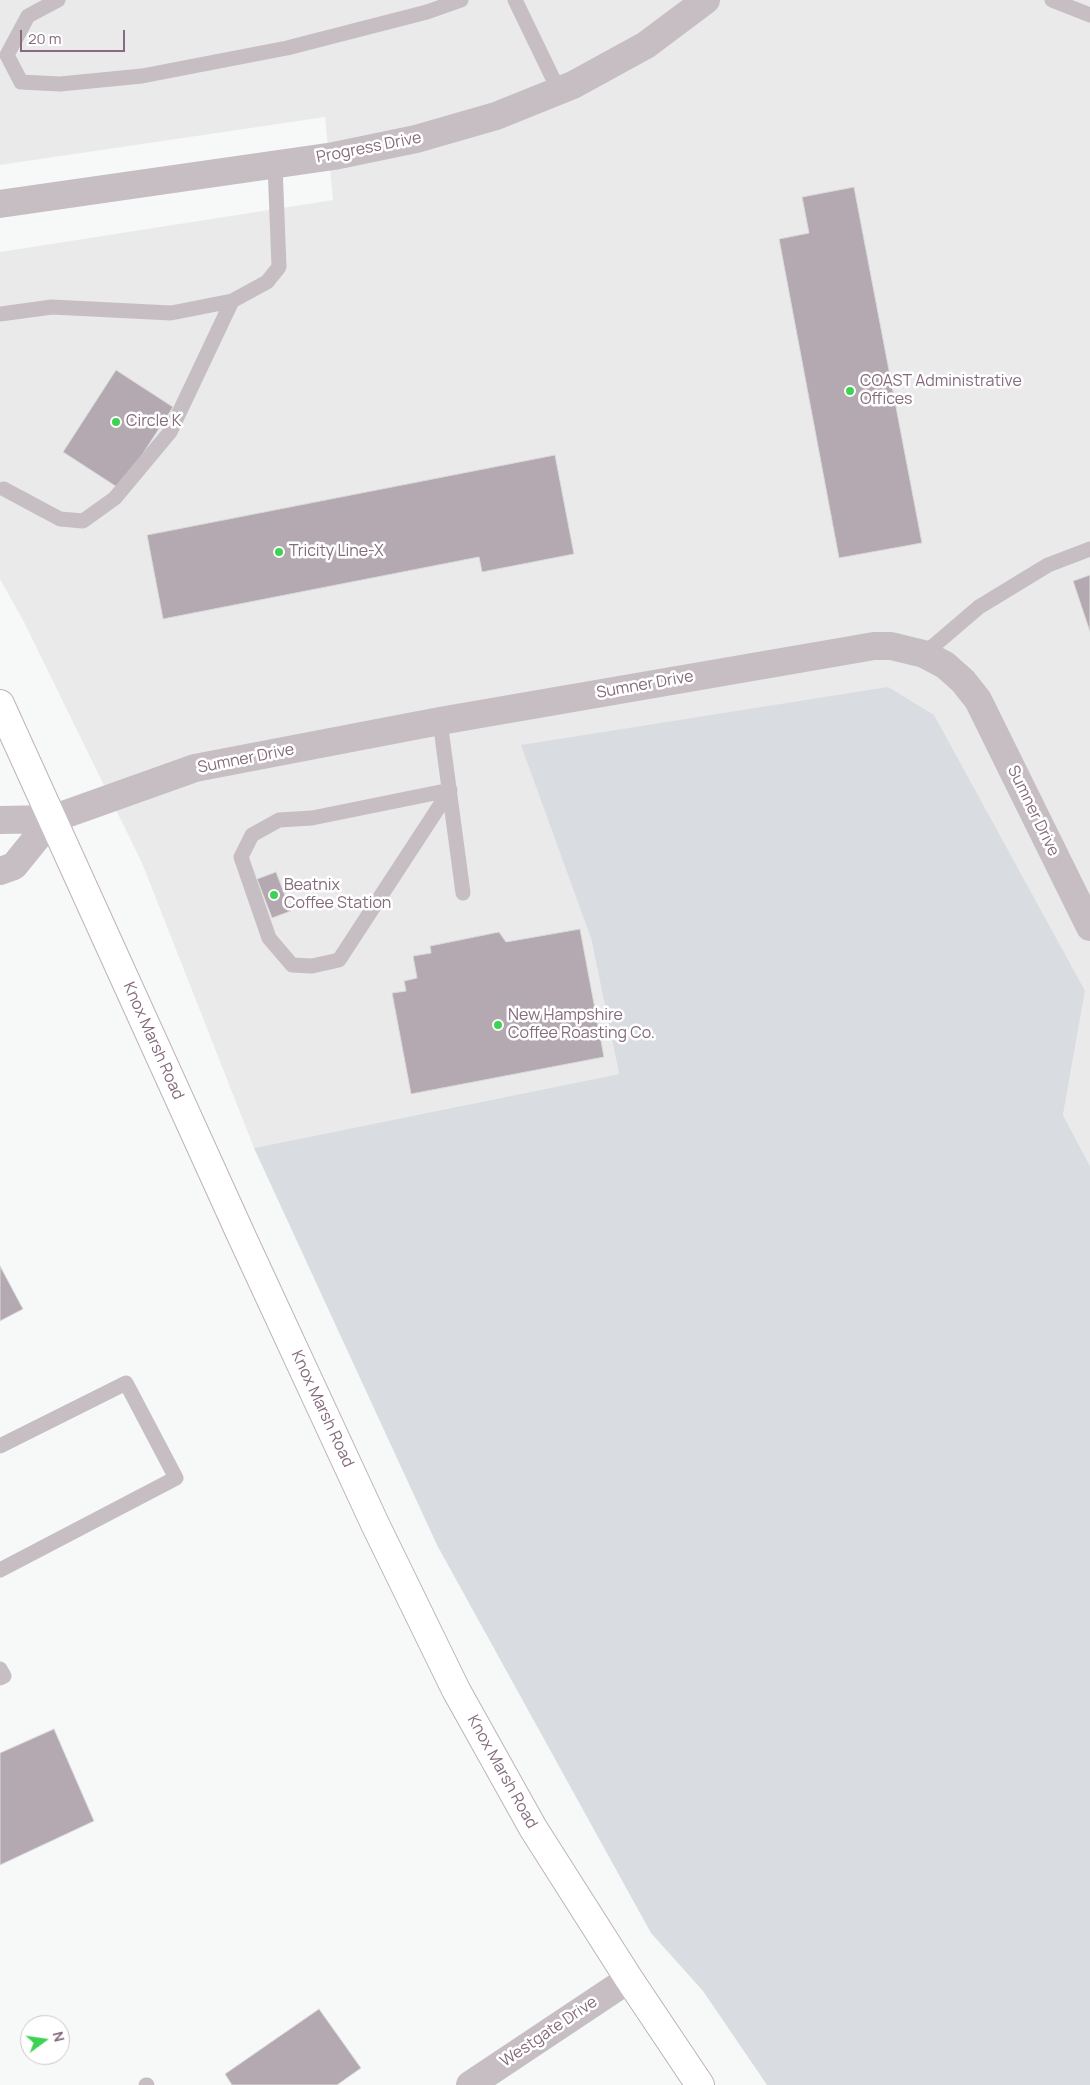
<!DOCTYPE html>
<html>
<head>
<meta charset="utf-8">
<style>
  body { margin:0 }
  #map { position:relative; width:1090px; height:2085px; overflow:hidden; background:#f7f9f9; font-family:Manrope,sans-serif }
  canvas { display:block }
  .north { position:absolute; left:20px; top:2015px; width:50px; height:50px; box-sizing:border-box; background:#fff; border:1px solid #cec4cb; border-radius:50%; rotate:76deg; font-size:14px; font-weight:700; line-height:20px; text-align:center; color:#856b7c }
  .north::after { content:''; display:block; margin:auto; width:18px; height:22px; background:#3ed254; clip-path:polygon(50% 0,100% 100%,50% 72%,0 100%) }
  .scale { position:absolute; left:20px; top:30px; width:105px; height:22px; box-sizing:border-box; border:2px solid #856b7c; border-top:0; padding-left:6px; font-size:15px; line-height:18px; white-space:nowrap; color:#856b7c; -webkit-text-stroke:4px #fff; paint-order:stroke }
</style>
</head>
<body>
<div id="map">
<canvas width="1090" height="2085"></canvas>
<div class="north">N</div>
<div class="scale">20 m</div>
</div>
<script>
const ctx = document.querySelector('canvas').getContext('2d');
ctx.lineJoin = 'round';
function fillPath(path, color) { ctx.fillStyle = color; ctx.fill(path, 'evenodd'); }
const shape = rows => new Path2D(rows.map(r => 'M' + r).join(''));
function strokePath(path, color, width, dash) { ctx.strokeStyle = color; ctx.lineWidth = width; ctx.lineCap = dash ? 'butt' : 'round'; ctx.setLineDash(dash || []); ctx.stroke(path); }
function write(font, color, halo, rows, align = 'center') {
  ctx.font = font + ' Manrope,sans-serif'; ctx.lineWidth = 5; ctx.setLineDash([]); ctx.textBaseline = 'middle'; ctx.strokeStyle = halo; ctx.fillStyle = color; for (const [text, x, y, turn = 0] of rows) {
    ctx.save(); ctx.translate(x, y); ctx.rotate((+turn || 0) * Math.PI / 180); ctx.textAlign = isNaN(turn) ? turn : align; if (halo) ctx.strokeText(text, 0, 0); ctx.fillText(text, 0, 0); ctx.restore();
  }
}
const built = shape([
  [0,0,1090,0,1090,1166,1063,1115,1085,991,591,938,619,1074,254,1148,142,863,24,622,0,579,0,252,333,200,325,117,0,165]
]);
const green = shape([
  [888,687,934,715,1085,991,1063,1115,1090,1166,1090,2085,767,2085,703,1991,651,1933,437,1545,254,1148,619,1074,591,938,521,745]
]);
const building = shape([
  [854,187,922,543,839,558,779,239,809,233,802,197,854,187],
  [116,370,173,407,120,489,63,452,116,370],
  [555,455,574,554,482,572,479,557,163,619,147,535,555,455],
  [1090,575,1090,632,1073,581,1090,575],
  [276,872,291,911,272,918,257,879,276,872],
  [580,929,604,1057,411,1094,392,993,406,991,404,981,417,978,413,956,431,953,430,946,499,932,506,942,580,929],
  [0,1266,23,1309,0,1321,0,1266],
  [54,1729,94,1821,0,1865,0,1753,54,1729],
  [319,2009,361,2068,337,2085,232,2085,225,2074,319,2009]
]);
const service = shape([
  [58,0,28,16,7,55,21,82,60,84,142,76,287,48,427,12,461,0],
  [515,0,559,91],
  [1052,0,1090,15],
  [0,314,52,307,171,313,232,301,267,282,279,267,275,165],
  [4,489,60,519,83,521,115,498,170,432,232,301],
  [924,654,979,607,1048,565,1090,549],
  [440,721,463,893],
  [450,790,339,960,312,966,292,965,269,938,241,857,252,835,279,820,312,818,450,790],
  [0,1446,126,1383,176,1478,0,1570],
  [0,1669,4,1676,0,1678],
  [146,2085,147,2085]
]);
const minor = shape([
  [0,204,334,156,416,139,496,116,573,85,646,45,706,0],
  [0,820,52,819,195,768,440,721,874,646,891,646,924,654,945,665,963,681,978,700,1090,927],
  [0,871,14,866,52,819],
  [470,2085,629,1979]
]);
const secondary = shape([
  [0,704,242,1237,375,1524,456,1690,533,1828,629,1979,700,2085]
]);
const markers = [
  [850,391,5,"#3ed254"],
  [116,422,5,"#3ed254"],
  [279,552,5,"#3ed254"],
  [274,895,5,"#3ed254"],
  [498,1025,5,"#3ed254"]
];
const streetNames = [
  ["Progress Drive",369,148,-11],
  ["Sumner Drive",645,685,-10],
  ["Sumner Drive",246,759,-11],
  ["Sumner Drive",1033,811,64],
  ["Knox Marsh Road",153,1041,66],
  ["Knox Marsh Road",322,1409,65],
  ["Knox Marsh Road",502,1772,61],
  ["Westgate Drive",549,2032,-34]
];
const poiNames = [
  ["COAST Administrative",860,382],
  ["Offices",860,400],
  ["Circle K",126,422],
  ["Tricity Line-X",289,552],
  ["Beatnix",284,886],
  ["Coffee Station",284,904],
  ["New Hampshire",508,1016],
  ["Coffee Roasting Co.",508,1034]
];
fillPath(built, '#eaeaeb');
fillPath(green, '#d9dce0');
fillPath(building, '#b5a9b1');
strokePath(building, '#d9dbdb', 1);
strokePath(secondary, '#bdb3b9', 30);
strokePath(service, '#c6bec3', 15);
strokePath(minor, '#c6bec3', 28);
strokePath(secondary, '#fff', 28);
for (const [x, y, r, color] of markers) { const dot = new Path2D(); dot.arc(x, y, r, 0, 2 * Math.PI); ctx.fillStyle = color; ctx.fill(dot); strokePath(dot, '#fff', 2); }
write('16px', '#856b7c', '#fff', streetNames);
write('16px', '#856b7c', '#fff', poiNames, 'left');
</script>
</body>
</html>
